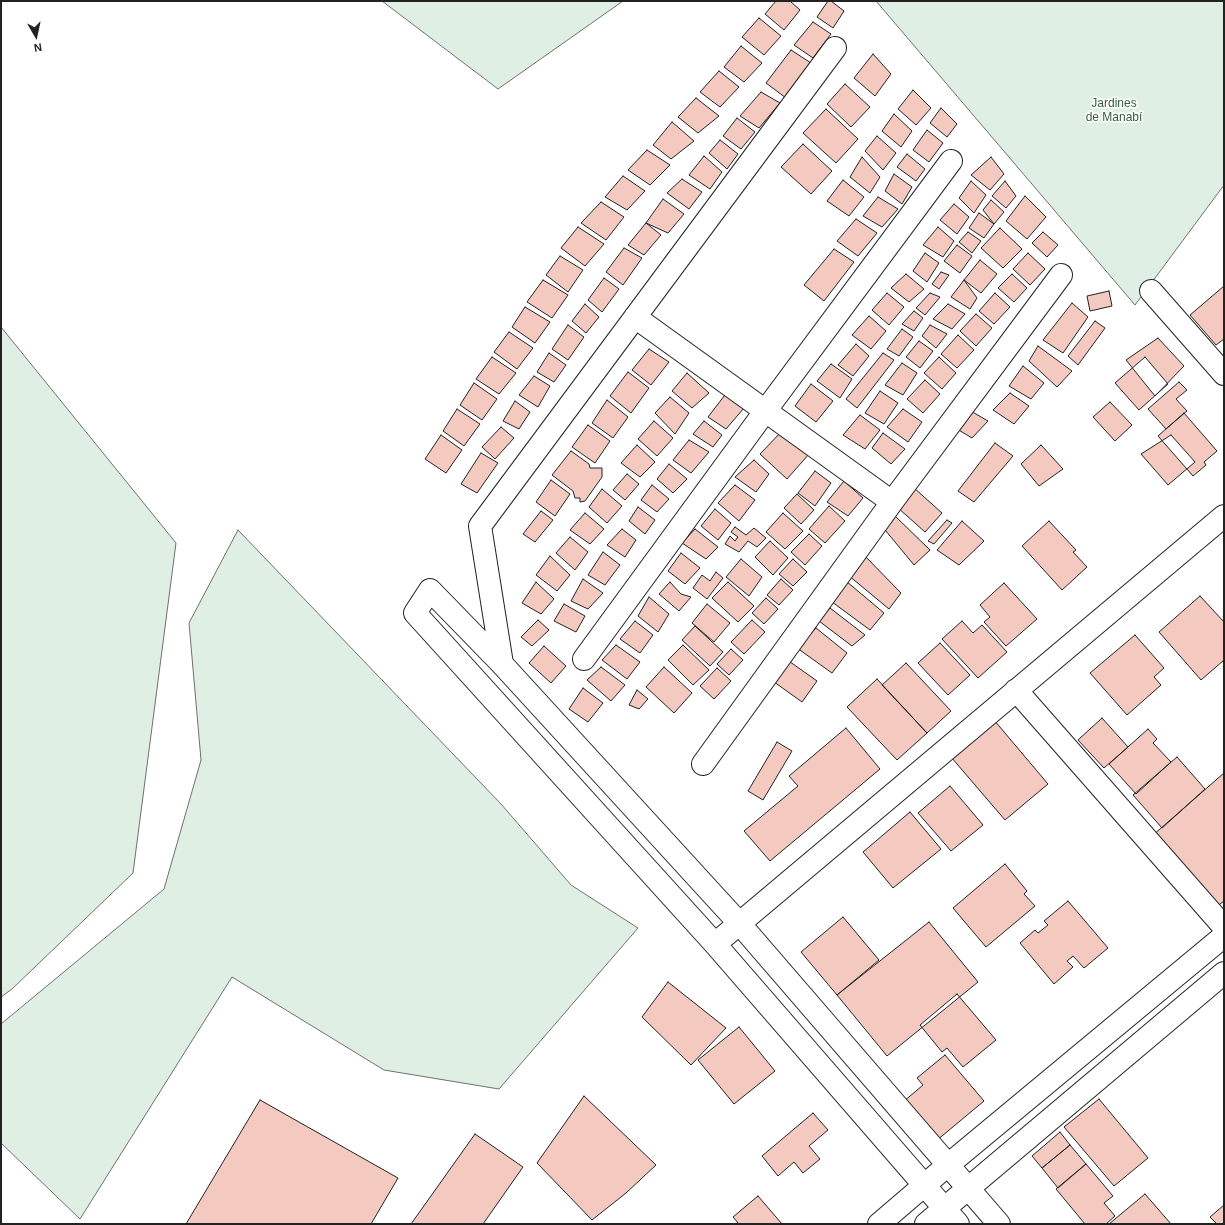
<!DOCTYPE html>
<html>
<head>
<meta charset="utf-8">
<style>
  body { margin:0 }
  #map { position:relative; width:1225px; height:1225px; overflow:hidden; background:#fff; font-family:Helvetica,sans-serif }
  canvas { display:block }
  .frame { position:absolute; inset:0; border:2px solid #222; pointer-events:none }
  .north { position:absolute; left:16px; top:16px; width:40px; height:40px; -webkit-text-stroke:3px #fff; paint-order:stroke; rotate:171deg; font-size:11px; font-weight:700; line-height:16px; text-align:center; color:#222 }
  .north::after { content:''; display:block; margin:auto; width:14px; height:18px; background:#222; clip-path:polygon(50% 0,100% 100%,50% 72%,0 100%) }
</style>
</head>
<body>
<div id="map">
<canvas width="1225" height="1225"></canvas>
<div class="frame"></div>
<div class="north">N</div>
</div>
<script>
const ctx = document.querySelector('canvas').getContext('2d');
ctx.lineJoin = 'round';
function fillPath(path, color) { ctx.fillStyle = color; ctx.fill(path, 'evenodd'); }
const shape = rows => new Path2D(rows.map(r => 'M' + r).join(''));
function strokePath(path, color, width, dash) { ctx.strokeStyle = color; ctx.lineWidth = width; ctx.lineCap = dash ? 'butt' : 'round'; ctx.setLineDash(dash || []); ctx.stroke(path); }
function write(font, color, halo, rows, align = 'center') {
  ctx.font = font + ' Helvetica,sans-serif'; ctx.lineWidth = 3; ctx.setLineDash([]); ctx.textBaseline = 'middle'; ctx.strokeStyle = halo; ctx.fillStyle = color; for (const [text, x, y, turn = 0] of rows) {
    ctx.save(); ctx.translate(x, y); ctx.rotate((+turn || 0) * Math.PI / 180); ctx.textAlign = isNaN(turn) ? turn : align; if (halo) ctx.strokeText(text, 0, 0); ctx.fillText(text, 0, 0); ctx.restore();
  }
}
const green = shape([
  [382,1,623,1,498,89,382,1],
  [876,1,1224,1,1224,185,1135,305,876,1],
  [1,327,176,543,133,873,12,989,1,997,1,327],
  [238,530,501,804,571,885,638,928,499,1089,384,1070,232,977,80,1219,1,1143,1,1024,164,889,201,760,189,623,238,530]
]);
const building = shape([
  [776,1,790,1,800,10,784,30,765,14,776,1],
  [828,1,831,1,844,11,833,28,817,17,828,1],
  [759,18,781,36,764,55,742,37,759,18],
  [813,22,831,34,813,58,794,45,813,22],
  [741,46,762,63,744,82,724,67,741,46],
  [791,50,811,63,786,98,766,83,791,50],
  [873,54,891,74,875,96,854,78,873,54],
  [719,71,739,87,720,107,700,92,719,71],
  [845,84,870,107,851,127,827,104,845,84],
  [913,90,931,108,916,125,898,109,913,90],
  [761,92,780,103,759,128,740,116,761,92],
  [696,98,719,116,698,133,678,117,696,98],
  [941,108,957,124,947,137,930,123,941,108],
  [826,109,858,139,836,163,803,133,826,109],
  [894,114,912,131,901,147,882,131,894,114],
  [737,118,755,132,741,149,723,136,737,118],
  [672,122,694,141,671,159,653,145,672,122],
  [927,130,943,143,929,162,913,150,927,130],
  [877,136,896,153,883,170,865,151,877,136],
  [720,140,738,154,727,169,709,153,720,140],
  [803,144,832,171,811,194,781,167,803,144],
  [647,150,670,165,650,185,628,170,647,150],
  [907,154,925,169,916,181,897,167,907,154],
  [704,156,722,172,710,189,689,175,704,156],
  [862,157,880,177,870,193,850,177,862,157],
  [991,157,1004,174,990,190,971,175,991,157],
  [894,174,912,187,902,204,885,191,894,174],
  [623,176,645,191,627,210,605,197,623,176],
  [682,179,702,192,689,209,667,193,682,179],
  [843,180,864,197,849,216,827,201,843,180],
  [971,181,986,195,974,213,959,198,971,181],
  [1005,181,1016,196,1006,208,992,196,1005,181],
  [1025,196,1046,217,1027,239,1006,221,1025,196],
  [878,197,898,209,882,227,863,216,878,197],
  [663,199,684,214,668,233,646,223,663,199],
  [991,200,1004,212,994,224,983,210,991,200],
  [601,202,624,217,606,240,581,223,601,202],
  [954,204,969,217,957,234,940,220,954,204],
  [979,213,994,224,984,238,969,228,979,213],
  [856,219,877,233,858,256,837,241,856,219],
  [646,223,661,235,644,255,628,245,646,223],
  [578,227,604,244,585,266,561,248,578,227],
  [938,227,954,241,943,257,923,245,938,227],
  [1000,228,1022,249,1003,268,981,248,1000,228],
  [968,232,981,241,972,253,959,242,968,232],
  [1043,232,1058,245,1047,257,1032,243,1043,232],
  [957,245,972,256,960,273,944,261,957,245],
  [624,248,642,258,623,285,606,272,624,248],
  [834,249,854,262,824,301,804,285,834,249],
  [925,253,939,263,927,282,913,271,925,253],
  [1028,253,1045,269,1030,285,1013,269,1028,253],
  [560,256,583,270,568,292,546,275,560,256],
  [980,260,997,274,981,293,964,280,980,260],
  [941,272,949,275,939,289,932,284,941,272],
  [906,274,924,289,909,302,891,288,906,274],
  [1012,274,1027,288,1014,302,998,288,1012,274],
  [604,278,619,289,602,312,588,300,604,278],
  [543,280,568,295,552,318,527,302,543,280],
  [964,280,977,298,970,309,951,297,964,280],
  [1224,286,1224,339,1216,345,1190,315,1224,286],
  [1109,291,1112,306,1090,311,1087,296,1109,291],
  [887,293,904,307,889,325,872,310,887,293],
  [930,293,940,297,925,315,916,308,930,293],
  [995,293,1010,307,994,324,979,311,995,293],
  [1072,303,1088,317,1063,353,1043,340,1072,303],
  [585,304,599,317,586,333,572,321,585,304],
  [948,304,965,314,952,329,933,319,948,304],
  [525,307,550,322,535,343,512,327,525,307],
  [914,311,923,318,914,331,902,324,914,311],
  [976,314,992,328,976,346,960,331,976,314],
  [869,316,886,331,871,349,852,335,869,316],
  [1095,321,1105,328,1078,365,1068,356,1095,321],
  [568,325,584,337,568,360,552,349,568,325],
  [930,325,947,334,936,348,922,336,930,325],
  [902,329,913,337,899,356,887,349,902,329],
  [509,332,533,348,517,369,494,352,509,332],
  [958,335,974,350,957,368,941,354,958,335],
  [1158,338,1184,366,1155,396,1126,360,1158,338],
  [919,341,933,351,920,368,906,357,919,341],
  [856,344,869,356,853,376,838,365,856,344],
  [1038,346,1072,371,1057,387,1029,361,1038,346],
  [649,349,669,362,651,385,632,370,649,349],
  [549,353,566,365,554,382,537,372,549,353],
  [883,353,894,360,857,408,846,399,883,353],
  [492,357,516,373,499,394,476,379,492,357],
  [939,357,956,373,942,389,924,373,939,357],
  [1145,357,1168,384,1139,410,1115,383,1145,357],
  [902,363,917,373,903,395,885,385,902,363],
  [831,364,852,379,840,398,817,381,831,364],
  [1023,366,1044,383,1031,399,1009,386,1023,366],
  [628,372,649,388,631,413,610,396,628,372],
  [687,373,709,393,692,408,672,391,687,373],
  [534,376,550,386,538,407,519,395,534,376],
  [925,380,940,394,923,413,907,399,925,380],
  [1179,382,1187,390,1176,399,1187,411,1166,429,1148,409,1179,382],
  [474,383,497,399,482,420,460,405,474,383],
  [811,384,833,401,816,422,795,406,811,384],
  [728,391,744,408,726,429,708,417,728,391],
  [880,391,898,403,884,424,865,413,880,391],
  [1010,393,1029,406,1014,424,993,410,1010,393],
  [670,397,689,413,675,434,655,413,670,397],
  [607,400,628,417,613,438,592,423,607,400],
  [515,401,530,412,519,429,503,421,515,401],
  [1110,402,1132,425,1115,441,1093,417,1110,402],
  [457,409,480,424,464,446,443,431,457,409],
  [903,409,922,422,908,442,887,427,903,409],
  [969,410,988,421,972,438,957,429,969,410],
  [1184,413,1217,451,1204,462,1206,465,1193,476,1158,436,1184,413],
  [860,415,880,430,865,449,843,435,860,415],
  [654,421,673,438,657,456,638,439,654,421],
  [704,421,722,435,713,447,693,434,704,421],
  [588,425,610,441,595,463,572,447,588,425],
  [501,427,514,438,495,459,482,447,501,427],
  [783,430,809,454,787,479,760,454,783,430],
  [883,433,905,449,891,464,872,448,883,433],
  [441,435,462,450,446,473,425,459,441,435],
  [1171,435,1195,462,1168,485,1141,454,1171,435],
  [689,440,709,452,691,473,673,460,689,440],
  [995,443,1013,456,974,502,958,491,995,443],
  [637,445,655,462,640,477,621,463,637,445],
  [1041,445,1063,469,1039,486,1021,464,1041,445],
  [571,451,589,464,590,468,602,468,602,477,585,501,580,502,580,498,575,498,573,491,552,475,571,451],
  [481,453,498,463,477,493,461,484,481,453],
  [754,460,769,474,756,492,735,477,754,460],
  [669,464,687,479,673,493,657,479,669,464],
  [815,471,831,483,815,506,798,493,815,471],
  [627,474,639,484,625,500,613,490,627,474],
  [551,480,570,494,555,516,536,502,551,480],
  [844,481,863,498,848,516,827,502,844,481],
  [652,485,669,499,657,512,641,500,652,485],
  [735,485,755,500,739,521,718,503,735,485],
  [913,487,942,513,925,532,897,507,913,487],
  [602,489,622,506,607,523,589,507,602,489],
  [797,494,814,510,801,524,784,508,797,494],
  [829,506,845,521,825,543,809,529,829,506],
  [638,507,655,520,645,534,629,521,638,507],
  [715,509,731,523,718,540,701,526,715,509],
  [541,511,553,520,535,542,523,534,541,511],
  [585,513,604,529,590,544,570,530,585,513],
  [783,513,803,531,785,549,766,532,783,513],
  [893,514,930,550,914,565,881,525,893,514],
  [947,520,952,523,934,544,928,541,947,520],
  [962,521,984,541,959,565,937,550,962,521],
  [1049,521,1076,550,1073,552,1087,567,1062,590,1022,546,1049,521],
  [735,527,746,535,754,528,766,538,757,547,748,541,739,552,725,544,730,536,735,541,738,537,731,532,735,527],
  [622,529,636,540,625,557,607,545,622,529],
  [695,529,718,547,706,559,682,543,695,529],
  [809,534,822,546,805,565,791,552,809,534],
  [570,537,588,552,575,570,556,553,570,537],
  [770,541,788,558,773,575,755,557,770,541],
  [603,552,620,565,605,585,588,575,603,552],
  [681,553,700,568,685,584,668,571,681,553],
  [863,554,901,593,889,609,848,575,863,554],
  [550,556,570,575,557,591,536,575,550,556],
  [741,559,762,577,749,596,726,577,741,559],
  [793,559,807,572,793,586,779,574,793,559],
  [716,572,723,578,707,599,693,588,702,575,710,581,716,572],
  [583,579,603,593,588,609,571,601,583,579],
  [781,579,793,590,779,605,767,595,781,579],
  [846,581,884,613,870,630,828,599,846,581],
  [536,582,554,599,541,614,522,603,536,582],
  [670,582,681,594,691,597,679,611,659,594,670,582],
  [728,582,754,606,738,622,712,598,728,582],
  [1004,583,1037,619,1006,646,984,622,990,617,980,605,1004,583],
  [1200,596,1224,622,1224,660,1201,680,1159,632,1200,596],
  [649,597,669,614,658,632,638,616,649,597],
  [766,598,778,609,764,624,752,613,766,598],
  [564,604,585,616,576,632,554,621,564,604],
  [707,604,730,623,714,642,692,623,707,604],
  [830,608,865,635,852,646,819,621,830,608],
  [538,620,549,630,532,646,521,637,538,620],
  [752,620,765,632,744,654,731,642,752,620],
  [635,621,653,635,640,653,620,639,635,621],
  [962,621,973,633,982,625,1007,652,978,678,942,639,962,621],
  [695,626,723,652,710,666,682,640,695,626],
  [816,628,847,653,832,673,797,648,816,628],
  [1135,635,1164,668,1154,677,1161,685,1127,715,1090,673,1135,635],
  [940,643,970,675,948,695,918,663,940,643],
  [616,645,640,662,627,679,602,660,616,645],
  [683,645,709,670,693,685,668,660,683,645],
  [544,646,566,666,551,683,529,663,544,646],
  [731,649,743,660,729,675,717,664,731,649],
  [786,659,817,681,802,702,770,679,786,659],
  [906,663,951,711,927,733,882,685,906,663],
  [601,667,625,685,611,701,587,680,601,667],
  [664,667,692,693,674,713,646,687,664,667],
  [717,668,731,681,714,699,700,686,717,668],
  [877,679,927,733,897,760,847,707,877,679],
  [583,688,603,703,588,722,569,709,583,688],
  [637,690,648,699,639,709,629,705,637,690],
  [1102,718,1128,747,1104,768,1078,740,1102,718],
  [994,720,1048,784,1005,820,951,757,994,720],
  [846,728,880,769,770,861,744,831,798,786,789,776,846,728],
  [1148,729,1157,739,1153,743,1171,762,1136,794,1109,764,1148,729],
  [777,742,792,751,763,800,748,791,777,742],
  [1177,757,1205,789,1162,828,1133,795,1177,757],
  [1224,773,1224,901,1215,908,1152,836,1224,773],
  [950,786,983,825,951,851,918,813,950,786],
  [910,812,941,849,893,888,863,852,910,812],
  [1005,864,1027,891,1024,894,1035,906,986,947,953,908,1005,864],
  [1068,901,1108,948,1084,968,1073,956,1067,961,1073,967,1054,984,1020,943,1035,930,1038,933,1048,925,1044,921,1068,901],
  [843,917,879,960,837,995,801,952,843,917],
  [929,922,978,982,887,1056,837,995,929,922],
  [668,982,726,1028,691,1065,642,1017,668,982],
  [957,994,996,1040,963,1067,947,1048,942,1052,920,1025,957,994],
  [739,1027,775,1071,734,1104,698,1060,739,1027],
  [945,1055,984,1101,936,1141,903,1102,923,1085,917,1078,945,1055],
  [584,1096,656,1165,626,1193,592,1220,537,1163,584,1096],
  [1099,1099,1148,1158,1114,1186,1064,1127,1099,1099],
  [260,1100,398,1178,371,1224,186,1224,260,1100],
  [813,1113,828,1130,809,1146,820,1159,803,1173,794,1162,778,1176,762,1156,813,1113],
  [1060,1132,1070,1145,1042,1168,1032,1156,1060,1132],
  [475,1134,523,1167,483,1224,411,1224,475,1134],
  [1070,1145,1086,1164,1058,1188,1042,1168,1070,1145],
  [1086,1164,1113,1196,1104,1203,1115,1216,1106,1224,1085,1224,1056,1189,1086,1164],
  [1145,1194,1171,1224,1109,1224,1145,1194],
  [758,1196,782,1224,739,1224,733,1217,758,1196],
  [1224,1205,1224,1224,1217,1224,1210,1217,1224,1205]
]);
const minor = shape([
  [1151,291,1224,374],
  [635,317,892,502],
  [584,659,766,410,951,161],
  [502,664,480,526,835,48],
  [1016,690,1224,927],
  [703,764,892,502,1061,275],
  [715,944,1224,516],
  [879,1224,948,1165,1224,936],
  [926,1224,1224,973],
  [958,1224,715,944,415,613,430,590,502,664,739,923,999,1224]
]);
const parkNames = [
  ["Jardines",1114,104],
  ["de Manabí",1114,118]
];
fillPath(green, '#e0efe3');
strokePath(green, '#6f6f6f', 1);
fillPath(building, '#f3c9c0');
strokePath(building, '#222', 1);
strokePath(minor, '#222', 24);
strokePath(minor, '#fff', 22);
write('12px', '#2f5e38', '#fff', parkNames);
</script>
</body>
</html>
